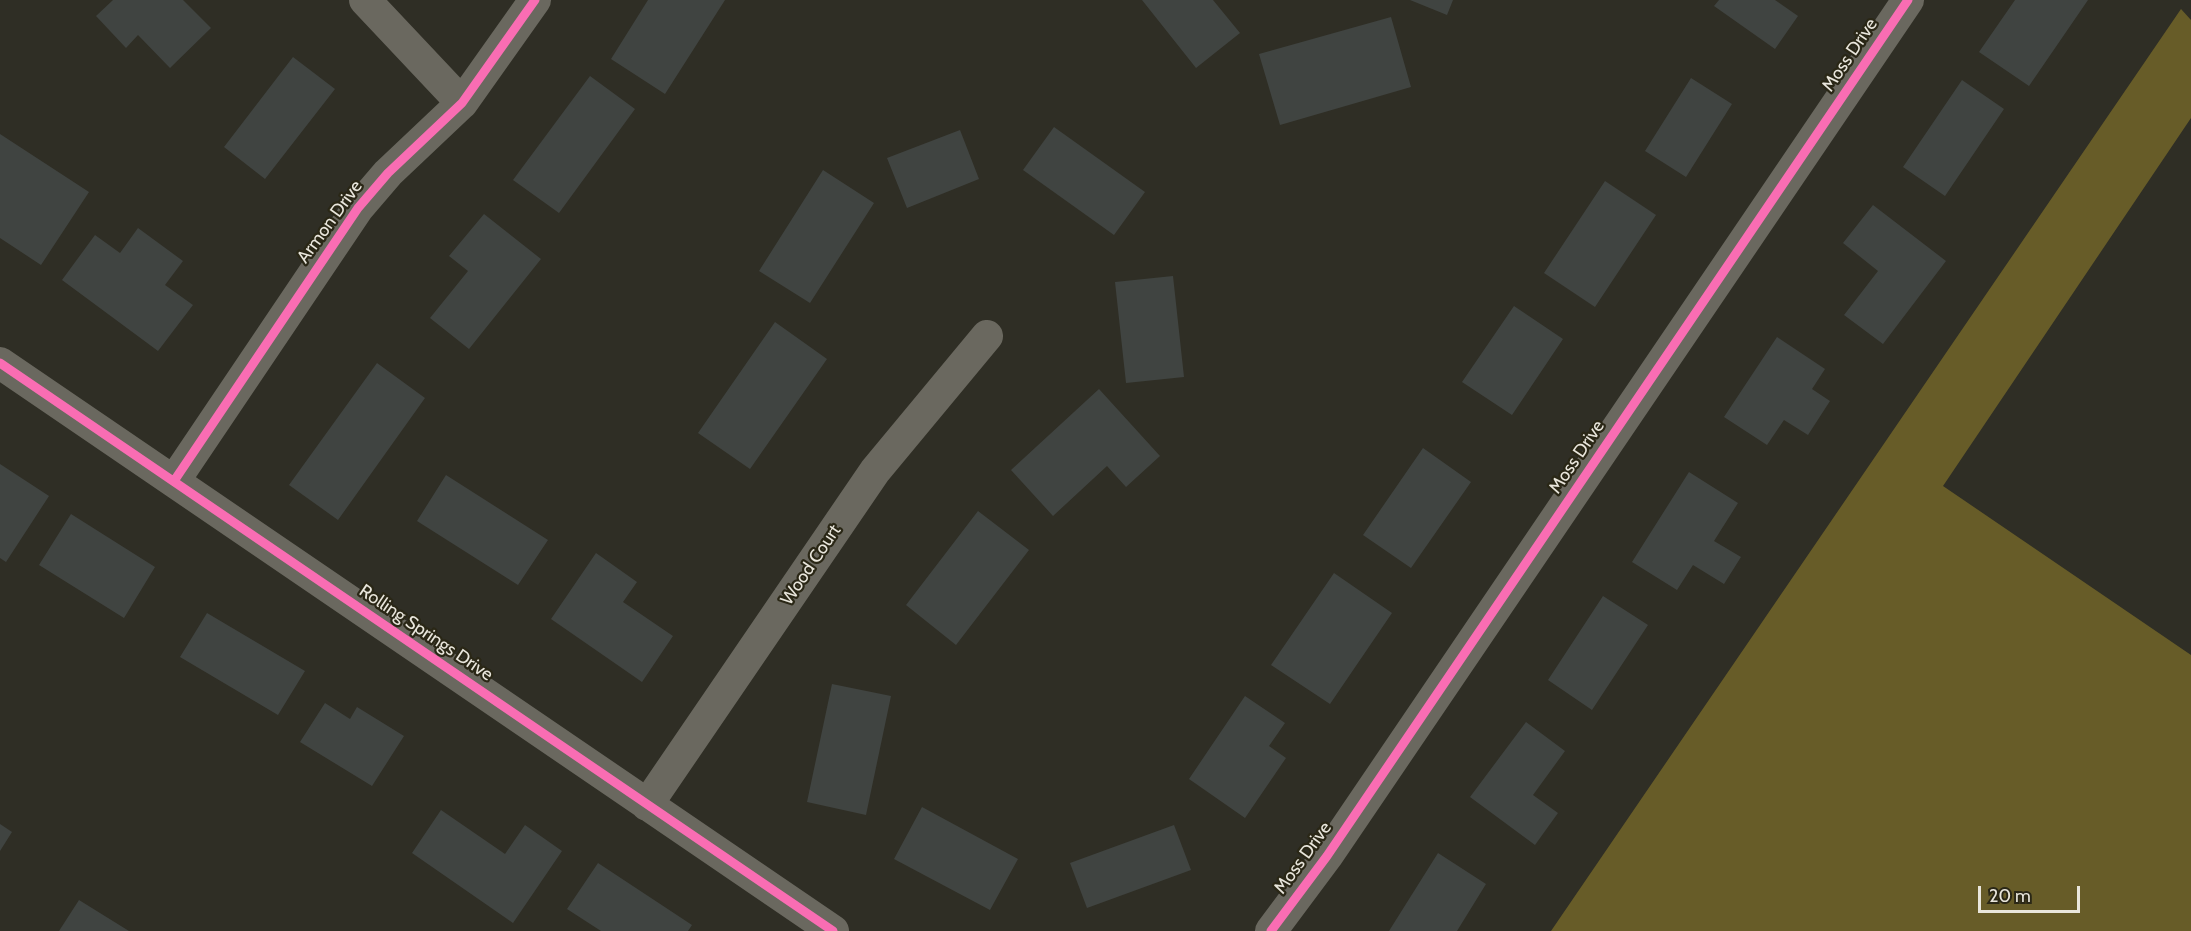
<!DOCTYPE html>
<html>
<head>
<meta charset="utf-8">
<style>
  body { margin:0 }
  #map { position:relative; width:2191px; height:931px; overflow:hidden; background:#2f2e25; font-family:Cabin,sans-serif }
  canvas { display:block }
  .scale { position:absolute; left:1978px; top:886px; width:102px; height:27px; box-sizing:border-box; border:3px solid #e9e6dc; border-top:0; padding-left:8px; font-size:18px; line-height:21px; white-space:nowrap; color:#e9e6dc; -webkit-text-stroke:4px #2a2716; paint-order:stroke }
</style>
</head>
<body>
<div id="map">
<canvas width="2191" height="931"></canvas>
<div class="scale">20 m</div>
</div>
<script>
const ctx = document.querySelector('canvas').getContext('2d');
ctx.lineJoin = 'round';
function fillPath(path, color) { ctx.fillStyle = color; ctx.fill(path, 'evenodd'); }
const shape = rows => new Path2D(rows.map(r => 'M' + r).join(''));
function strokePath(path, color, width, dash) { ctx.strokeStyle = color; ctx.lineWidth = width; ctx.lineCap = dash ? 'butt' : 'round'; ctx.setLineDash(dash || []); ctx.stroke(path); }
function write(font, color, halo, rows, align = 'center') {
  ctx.font = font + ' Cabin,sans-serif'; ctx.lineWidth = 4.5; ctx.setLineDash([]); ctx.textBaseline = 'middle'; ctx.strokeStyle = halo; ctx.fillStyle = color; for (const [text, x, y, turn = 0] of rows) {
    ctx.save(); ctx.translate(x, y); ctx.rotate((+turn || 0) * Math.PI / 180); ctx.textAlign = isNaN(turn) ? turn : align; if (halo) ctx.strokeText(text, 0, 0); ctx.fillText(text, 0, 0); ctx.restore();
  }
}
const forest = shape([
  [2181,9,2191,20,2191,118,1943,486,2191,655,2191,931,1551,931]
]);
const building = shape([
  [113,0,183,0,211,28,170,68,138,35,126,48,96,16],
  [648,0,725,0,665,94,611,59],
  [1142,0,1213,0,1240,33,1196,68],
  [1410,0,1453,0,1447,15],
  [1719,0,1775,0,1798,16,1775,49,1714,6],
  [2015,0,2088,0,2029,86,1979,52],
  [1391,17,1411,87,1280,125,1259,54],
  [293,57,335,89,265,179,224,147],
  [590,76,635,109,559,213,513,180],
  [1691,78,1732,104,1686,177,1645,151],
  [1962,80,2004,109,1945,196,1903,167],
  [1054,127,1145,192,1114,235,1023,170],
  [960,130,979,179,907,208,887,158],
  [0,134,89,192,41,265,0,238],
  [823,170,874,203,810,303,759,271],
  [1605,181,1656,215,1595,307,1544,273],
  [1873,205,1946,261,1883,344,1844,315,1878,271,1843,243],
  [484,214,541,259,469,349,430,318,468,271,449,256],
  [138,228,183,261,165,285,193,305,158,351,62,280,95,235,120,253],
  [1173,276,1184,377,1126,383,1115,282],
  [1514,306,1563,339,1512,415,1462,382],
  [775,322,827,359,750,469,698,433],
  [1777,337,1825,369,1812,389,1830,401,1808,435,1784,420,1767,445,1724,417],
  [377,363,425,398,338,520,289,485],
  [1099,389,1160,456,1126,487,1107,466,1053,516,1011,470],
  [1423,448,1471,482,1411,568,1363,535],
  [0,464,49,496,6,562,0,558],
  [1689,472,1738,503,1714,541,1741,557,1724,584,1693,565,1677,590,1632,562],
  [446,475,548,540,518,585,417,521],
  [978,511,1029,550,956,645,906,605],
  [71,514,155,567,124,618,39,565],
  [596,553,637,582,623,602,673,636,642,682,551,619],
  [1334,573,1392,613,1330,704,1271,665],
  [1603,596,1648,625,1592,710,1548,680],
  [207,613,305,671,278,715,180,657],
  [832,684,891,696,866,815,807,802],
  [1245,696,1285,723,1269,746,1286,758,1245,818,1189,779],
  [325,703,350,719,357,707,404,736,372,786,300,742],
  [1526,722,1565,751,1533,795,1558,813,1535,845,1470,797],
  [922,807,1018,859,990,910,894,859],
  [441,810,505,854,525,825,562,851,513,923,412,853],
  [0,824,12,832,0,851],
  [1174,825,1191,870,1087,908,1070,863],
  [1438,853,1486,884,1457,931,1389,931],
  [598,863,692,925,688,931,601,931,567,909],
  [79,900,129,931,59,931]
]);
const street = shape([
  [365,0,462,103],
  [0,363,833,931],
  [174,481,358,208,388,173,462,103,535,0],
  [647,805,875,471,987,336],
  [1271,931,1327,856,1908,0]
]);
const cycleway = shape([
  [0,363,833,931],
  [174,481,358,208,388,173,462,103,535,0],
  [1271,931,1327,856,1908,0]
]);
const streetNames = [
  ["Moss Drive",1850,55,-56],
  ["Armon Drive",330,222,-54],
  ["Moss Drive",1577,457,-56],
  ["Wood Court",811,565,-56],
  ["Rolling Springs Drive",426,633,34],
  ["Moss Drive",1303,858,-54]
];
fillPath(forest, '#675c28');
fillPath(building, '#404441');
strokePath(street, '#6a685f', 32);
strokePath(cycleway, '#f96db3', 9);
write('18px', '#e9e6dc', '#2a2716', streetNames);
</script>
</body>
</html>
